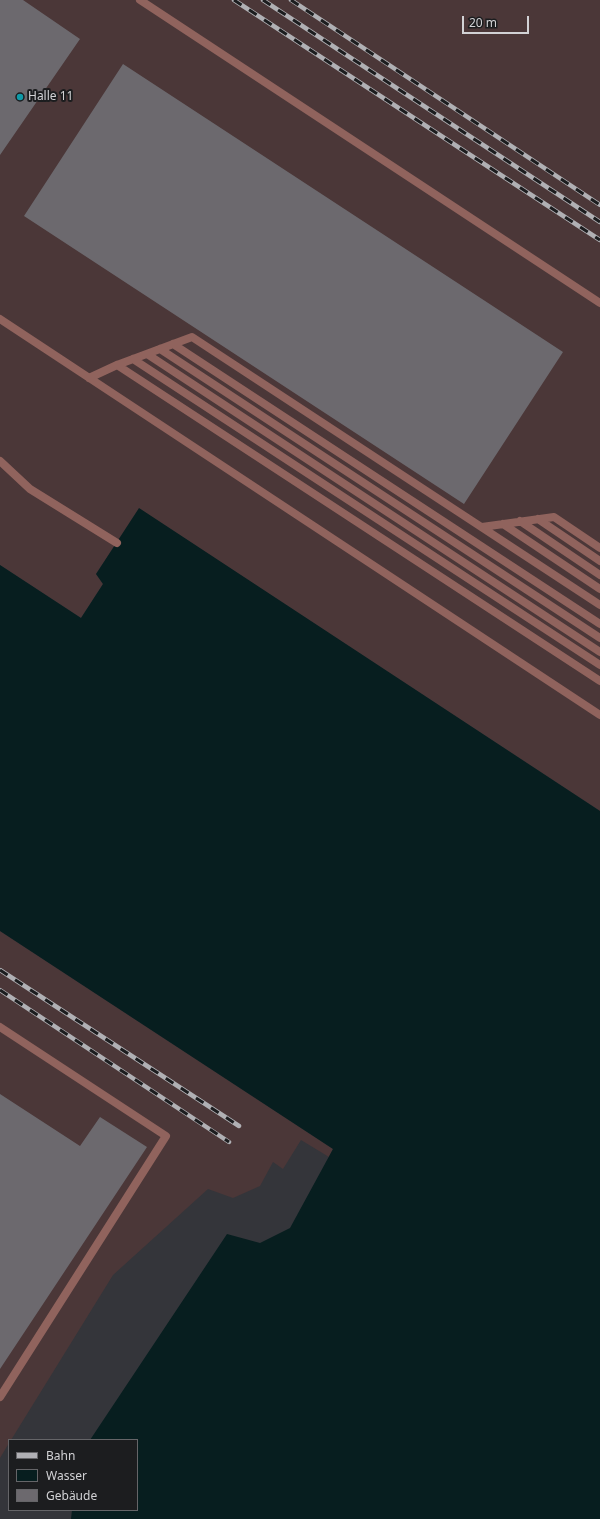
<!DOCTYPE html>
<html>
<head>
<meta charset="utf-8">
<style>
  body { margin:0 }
  #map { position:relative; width:600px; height:1519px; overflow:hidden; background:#34353a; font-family:"Noto Sans",sans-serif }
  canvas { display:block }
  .legend { position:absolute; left:8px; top:1439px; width:130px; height:72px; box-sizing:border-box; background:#1c1d1f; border:1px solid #656568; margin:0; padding:5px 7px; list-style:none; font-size:12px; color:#d2d2d5 }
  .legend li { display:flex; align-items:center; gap:8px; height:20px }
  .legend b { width:20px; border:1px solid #656568 }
  .scale { position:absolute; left:462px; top:16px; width:67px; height:18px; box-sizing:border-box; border:2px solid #d2d2d5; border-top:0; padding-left:5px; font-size:12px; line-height:14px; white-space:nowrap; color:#d2d2d5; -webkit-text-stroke:3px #1c1d1f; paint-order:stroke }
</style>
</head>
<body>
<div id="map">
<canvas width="600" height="1519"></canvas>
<ul class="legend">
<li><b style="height:5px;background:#b0b0b4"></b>Bahn</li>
<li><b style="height:11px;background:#071e1f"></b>Wasser</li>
<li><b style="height:11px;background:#6c696e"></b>Gebäude</li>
</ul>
<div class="scale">20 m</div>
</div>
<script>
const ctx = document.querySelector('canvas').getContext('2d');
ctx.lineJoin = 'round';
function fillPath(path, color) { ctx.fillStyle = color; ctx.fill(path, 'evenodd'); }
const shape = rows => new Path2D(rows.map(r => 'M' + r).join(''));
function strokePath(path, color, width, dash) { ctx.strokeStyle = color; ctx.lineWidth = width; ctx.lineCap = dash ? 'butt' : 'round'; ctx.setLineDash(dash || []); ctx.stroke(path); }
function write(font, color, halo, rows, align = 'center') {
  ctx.font = font + ' "Noto Sans",sans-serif'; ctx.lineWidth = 4; ctx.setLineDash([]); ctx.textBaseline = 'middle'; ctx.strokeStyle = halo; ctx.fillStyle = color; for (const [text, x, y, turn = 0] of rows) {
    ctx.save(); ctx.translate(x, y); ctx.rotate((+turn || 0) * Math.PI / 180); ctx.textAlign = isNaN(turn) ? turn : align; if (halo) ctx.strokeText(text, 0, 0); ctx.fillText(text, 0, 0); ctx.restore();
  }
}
const industrial = shape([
  [0,0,600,0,600,811,140,509,96,574,103,584,81,618,0,565],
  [0,931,333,1149,329,1157,301,1140,283,1169,273,1162,260,1186,233,1198,208,1189,113,1275,11,1440,9,1440,9,1443,0,1458]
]);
const water = shape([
  [139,508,600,811,600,1519,71,1519,72,1510,137,1510,137,1440,90,1440,227,1234,260,1243,290,1228,333,1149,0,931,0,565,81,618,103,584,96,574]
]);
const building = shape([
  [0,0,23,0,80,39,0,155],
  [123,64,563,352,464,504,24,216],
  [0,1094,80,1146,100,1117,147,1147,0,1369]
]);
const service = shape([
  [140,0,600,303],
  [0,319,600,715],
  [173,344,600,624],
  [160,349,600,638],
  [147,354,600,652],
  [133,359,600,665],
  [117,365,600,681],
  [89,378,117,365,192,337,600,605],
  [0,461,30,489,117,543],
  [538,519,600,561],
  [520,521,600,575],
  [503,524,600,589],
  [482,527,554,517,600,548],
  [0,1027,166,1136,0,1397]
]);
const rail = shape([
  [234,0,600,240],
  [263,0,600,222],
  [291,0,600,205],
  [0,970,239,1126],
  [0,990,229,1142]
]);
const markers = [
  [20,97,4,"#0f9aa8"]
];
const poiNames = [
  ["Halle 11",28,97]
];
fillPath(industrial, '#4b3738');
fillPath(water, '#071e1f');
fillPath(building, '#6c696e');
strokePath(service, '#90635d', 8);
strokePath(rail, '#b0b0b4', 4.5);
strokePath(rail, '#1c1d1f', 3, [9]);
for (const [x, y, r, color] of markers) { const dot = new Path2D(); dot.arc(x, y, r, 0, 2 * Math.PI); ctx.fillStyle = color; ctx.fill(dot); strokePath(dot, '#1c1d1f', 1.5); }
write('12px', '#d2d2d5', '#1c1d1f', poiNames, 'left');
</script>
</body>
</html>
